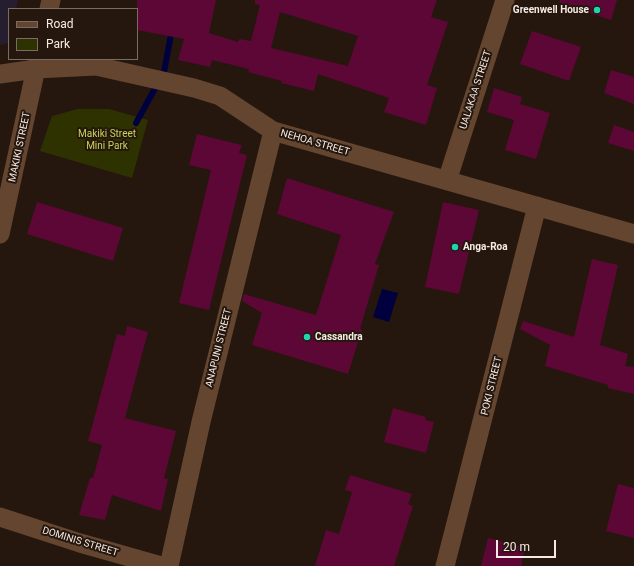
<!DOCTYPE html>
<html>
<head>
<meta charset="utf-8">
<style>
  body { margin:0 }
  #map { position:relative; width:634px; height:566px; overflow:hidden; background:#25170d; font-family:Roboto,sans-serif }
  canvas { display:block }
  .legend { position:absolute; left:8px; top:8px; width:130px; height:52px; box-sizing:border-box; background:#25170d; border:1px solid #786c63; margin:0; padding:5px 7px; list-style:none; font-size:12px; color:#f5ebe4 }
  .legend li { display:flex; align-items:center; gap:8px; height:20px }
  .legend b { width:20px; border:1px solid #786c63 }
  .scale { position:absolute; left:496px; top:540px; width:60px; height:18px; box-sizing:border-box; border:2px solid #f5ebe4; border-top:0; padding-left:5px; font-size:12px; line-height:14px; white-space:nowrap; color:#f5ebe4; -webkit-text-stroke:3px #25170d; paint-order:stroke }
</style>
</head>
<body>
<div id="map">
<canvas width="634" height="566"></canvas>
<ul class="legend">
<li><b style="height:5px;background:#644530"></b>Road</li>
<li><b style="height:11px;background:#2e3200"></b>Park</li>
</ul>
<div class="scale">20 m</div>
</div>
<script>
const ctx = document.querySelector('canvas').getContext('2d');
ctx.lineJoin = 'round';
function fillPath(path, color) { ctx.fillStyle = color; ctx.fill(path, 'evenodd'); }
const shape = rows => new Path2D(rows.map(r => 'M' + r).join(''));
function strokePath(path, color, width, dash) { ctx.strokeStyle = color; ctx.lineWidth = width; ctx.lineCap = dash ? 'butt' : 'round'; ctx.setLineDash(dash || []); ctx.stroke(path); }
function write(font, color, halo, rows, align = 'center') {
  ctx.font = font + ' Roboto,sans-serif'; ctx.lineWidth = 4; ctx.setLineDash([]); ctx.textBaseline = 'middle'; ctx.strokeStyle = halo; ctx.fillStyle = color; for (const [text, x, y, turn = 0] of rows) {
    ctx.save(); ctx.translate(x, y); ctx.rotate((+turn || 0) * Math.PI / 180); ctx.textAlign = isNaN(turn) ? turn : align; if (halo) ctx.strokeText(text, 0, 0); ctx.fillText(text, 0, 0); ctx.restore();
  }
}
const education = shape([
  [0,0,18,0,16,9,9,9,8,43,0,45]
]);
const green = shape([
  [78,109,109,109,148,120,132,178,40,151,52,116]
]);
const water = shape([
  [382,289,398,293,389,322,373,317]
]);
const stream = shape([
  [136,123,164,72,172,29]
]);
const building = shape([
  [137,0,216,0,209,33,238,42,239,39,251,41,260,5,255,4,255,0,437,0,431,17,448,22,427,85,437,88,426,125,384,112,389,98,318,74,314,91,281,83,282,81,248,72,249,69,212,60,210,67,178,60,184,39,137,30],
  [280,12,358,36,348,66,271,48],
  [560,0,617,0,611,20,559,3],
  [532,31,581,47,569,81,520,64],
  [611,70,634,77,634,104,604,93],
  [494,88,522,97,520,104,550,113,536,159,505,150,514,120,487,112],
  [614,125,634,132,634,151,608,143],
  [197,134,242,145,239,153,247,155,209,310,179,303,211,170,189,165],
  [287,178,394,212,375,264,379,265,360,329,362,329,348,374,252,345,262,313,242,301,244,294,316,315,341,235,277,214],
  [37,202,123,228,113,261,27,234],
  [443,202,479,210,459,294,425,287],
  [592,259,618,265,600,345,628,354,625,366,634,367,634,394,608,388,608,385,545,366,550,345,520,329,523,321,574,337],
  [127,326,148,332,125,418,176,431,164,478,168,479,161,511,112,495,105,520,79,515,90,478,93,478,102,445,88,441,117,334,125,336],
  [393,408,426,417,425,420,434,422,426,453,384,442],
  [350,475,412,494,408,504,413,506,394,566,315,566,326,530,339,534,352,492,345,490],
  [618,484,634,488,634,538,606,531],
  [488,538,525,547,521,566,481,566]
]);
const minor = shape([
  [49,9,51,0],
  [0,74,36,69,96,66,194,88,220,96,273,131,634,234],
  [447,181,505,0],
  [0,234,38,59],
  [0,517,80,543,161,566],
  [169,566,201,422,273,131],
  [445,566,537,206]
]);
const markers = [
  [597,10,4,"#1fd5b0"],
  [455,247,4,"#1fd5b0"],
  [307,337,4,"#1fd5b0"]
];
const poiNames = [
  ["Greenwell House",589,10,"right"],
  ["Anga-Roa",463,247],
  ["Cassandra",315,337]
];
const streetNames = [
  ["UALAKAA STREET",476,90,-72],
  ["NEHOA STREET",315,143,16],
  ["MAKIKI STREET",20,147,-78],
  ["ANAPUNI STREET",219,348,-76],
  ["POKI STREET",492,386,-76],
  ["DOMINIS STREET",80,542,17]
];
const parkNames = [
  ["Makiki Street",107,134],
  ["Mini Park",107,146]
];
fillPath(education, '#251e2e');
fillPath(green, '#2e3200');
fillPath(water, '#00003e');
strokePath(stream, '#00003e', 6);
fillPath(building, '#5c0735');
strokePath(minor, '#644530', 19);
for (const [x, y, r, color] of markers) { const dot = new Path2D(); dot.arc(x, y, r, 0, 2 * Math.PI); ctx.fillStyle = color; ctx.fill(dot); strokePath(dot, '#25170d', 1.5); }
write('bold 10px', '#f5ebe4', '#25170d', poiNames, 'left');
write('10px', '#f5ebe4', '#25170d', streetNames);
write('10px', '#c8d556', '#25170d', parkNames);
</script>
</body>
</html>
